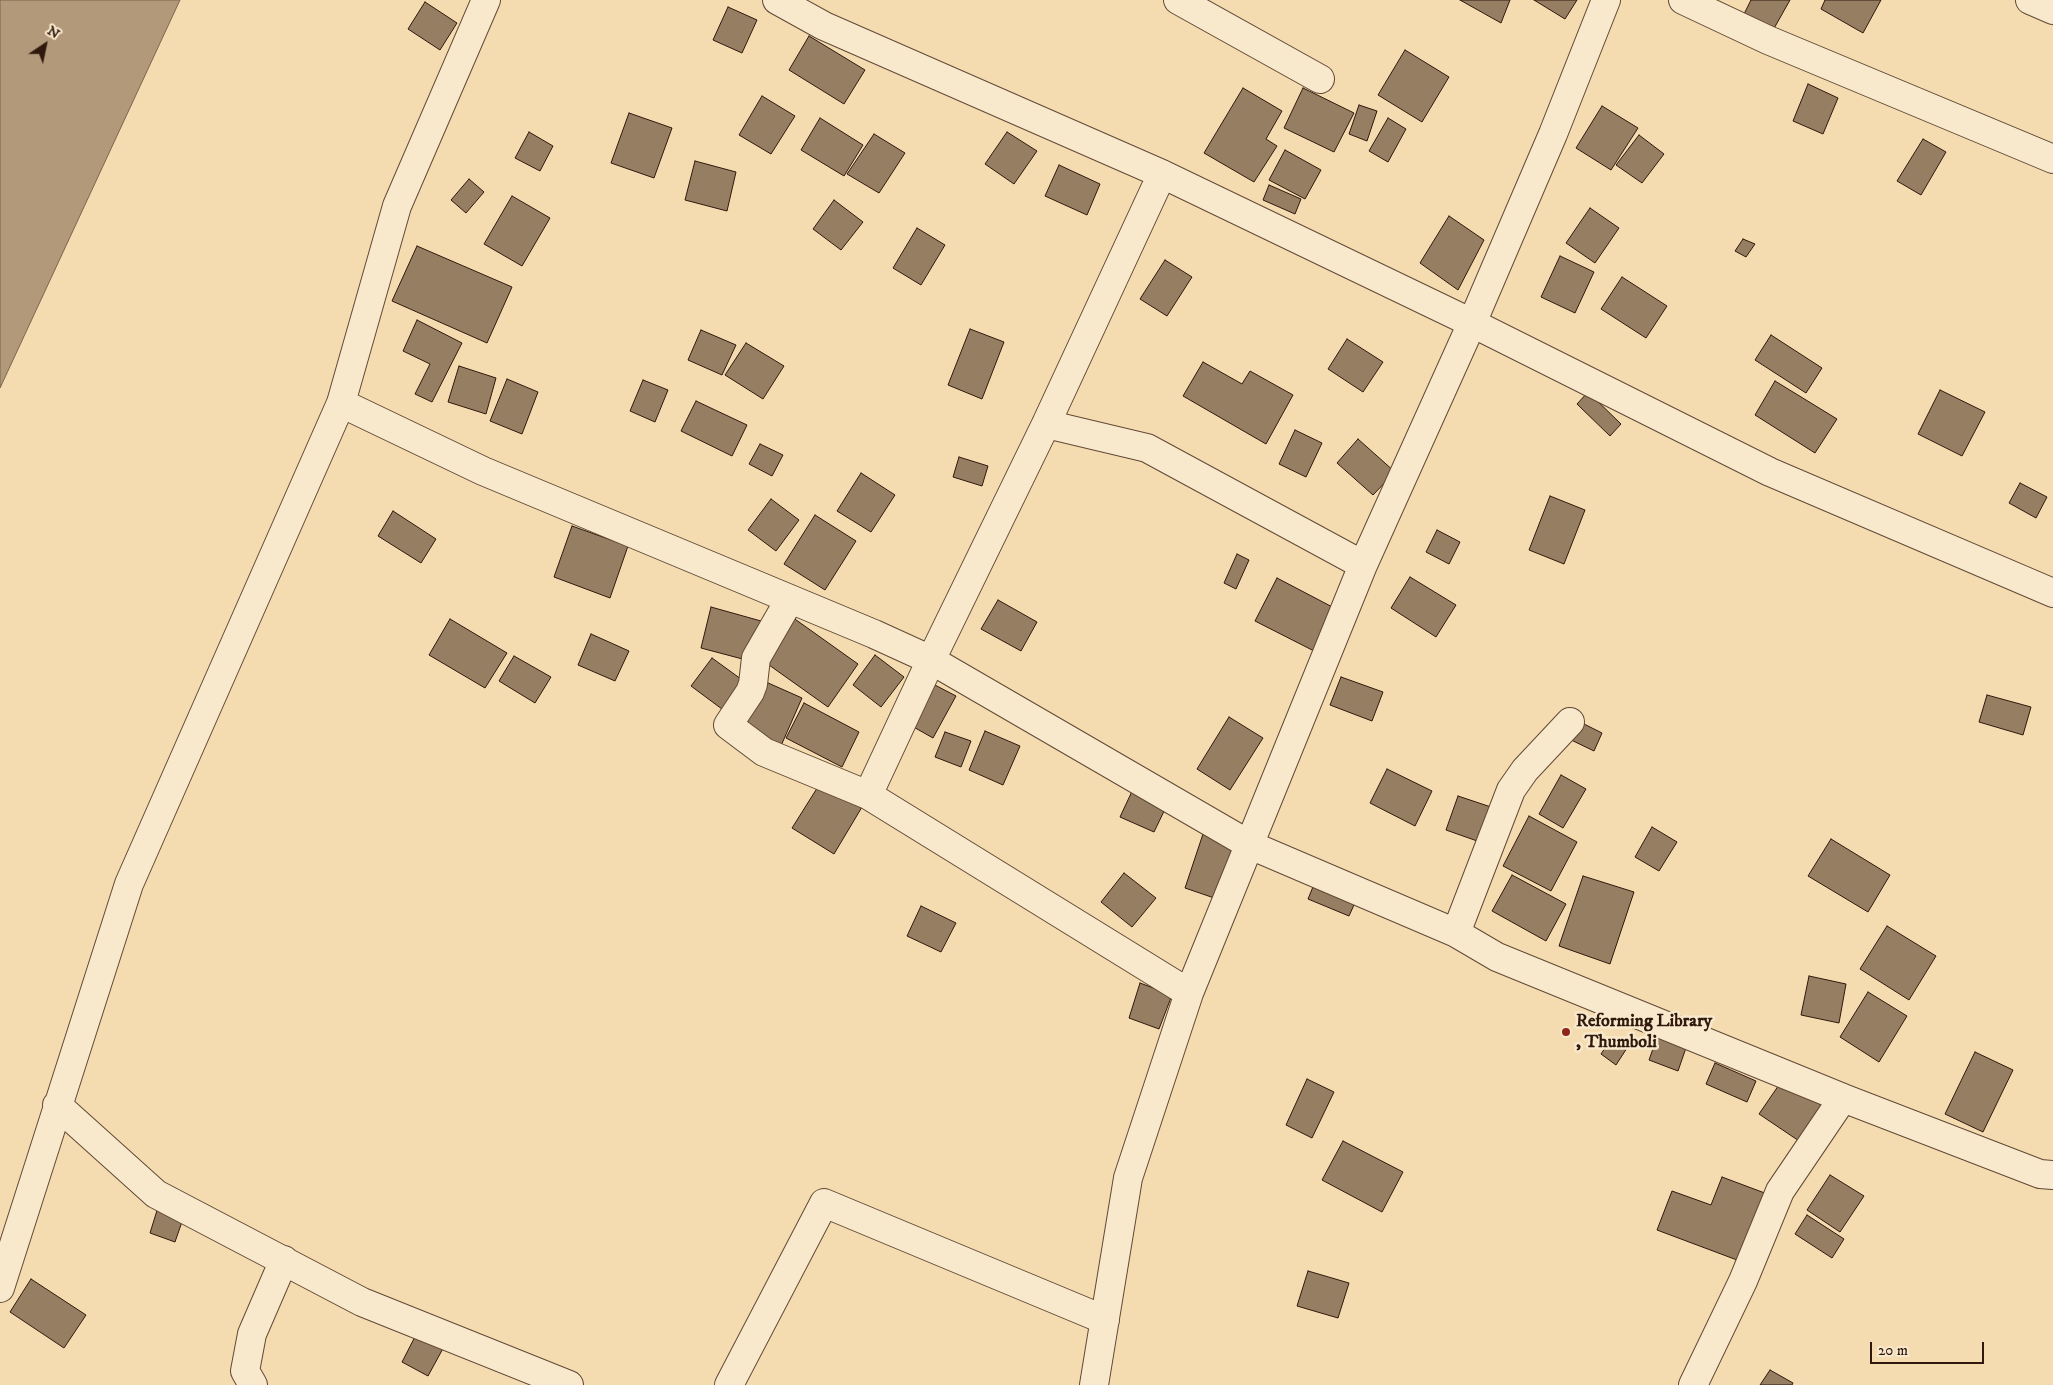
<!DOCTYPE html>
<html>
<head>
<meta charset="utf-8">
<style>
  body { margin:0 }
  #map { position:relative; width:2053px; height:1385px; overflow:hidden; background:#f4dcb0; font-family:"IM FELL DW Pica",serif }
  canvas { display:block }
  .north { position:absolute; left:20px; top:20px; width:50px; height:50px; -webkit-text-stroke:4px #f8e8cc; paint-order:stroke; rotate:34deg; font-size:14px; font-weight:700; line-height:20px; text-align:center; color:#30180d }
  .north::after { content:''; display:block; margin:auto; width:18px; height:22px; background:#30180d; clip-path:polygon(50% 0,100% 100%,50% 72%,0 100%) }
  .scale { position:absolute; left:1870px; top:1342px; width:114px; height:22px; box-sizing:border-box; border:2px solid #30180d; border-top:0; padding-left:6px; font-size:15px; line-height:18px; white-space:nowrap; color:#30180d; -webkit-text-stroke:4px #f8e8cc; paint-order:stroke }
</style>
</head>
<body>
<div id="map">
<canvas width="2053" height="1385"></canvas>
<div class="north">N</div>
<div class="scale">20 m</div>
</div>
<script>
const ctx = document.querySelector('canvas').getContext('2d');
ctx.lineJoin = 'round';
function fillPath(path, color) { ctx.fillStyle = color; ctx.fill(path, 'evenodd'); }
const shape = rows => new Path2D(rows.map(r => 'M' + r).join(''));
function strokePath(path, color, width, dash) { ctx.strokeStyle = color; ctx.lineWidth = width; ctx.lineCap = dash ? 'butt' : 'round'; ctx.setLineDash(dash || []); ctx.stroke(path); }
function write(font, color, halo, rows, align = 'center') {
  ctx.font = font + ' "IM FELL DW Pica",serif'; ctx.lineWidth = 5; ctx.setLineDash([]); ctx.textBaseline = 'middle'; ctx.strokeStyle = halo; ctx.fillStyle = color; for (const [text, x, y, turn = 0] of rows) {
    ctx.save(); ctx.translate(x, y); ctx.rotate((+turn || 0) * Math.PI / 180); ctx.textAlign = isNaN(turn) ? turn : align; if (halo) ctx.strokeText(text, 0, 0); ctx.fillText(text, 0, 0); ctx.restore();
  }
}
const water = shape([
  [0,0,180,0,0,388,0,0]
]);
const building = shape([
  [1460,0,1510,0,1501,23,1460,0],
  [1534,0,1577,0,1565,19,1534,0],
  [1751,0,1790,0,1772,32,1743,16,1751,0],
  [1825,0,1881,0,1863,33,1821,9,1825,0],
  [425,2,457,23,440,50,408,29,425,2],
  [728,7,757,20,742,53,713,40,728,7],
  [809,36,865,70,844,104,789,70,809,36],
  [1405,50,1449,77,1422,122,1378,95,1405,50],
  [1808,84,1838,98,1823,134,1793,121,1808,84],
  [1243,88,1282,111,1266,139,1277,146,1254,182,1204,153,1243,88],
  [1303,88,1354,113,1334,152,1284,128,1303,88],
  [762,96,795,116,771,154,739,135,762,96],
  [1359,105,1377,111,1367,141,1349,134,1359,105],
  [1602,106,1638,128,1611,170,1576,148,1602,106],
  [629,113,672,128,654,178,611,163,629,113],
  [820,118,863,145,844,176,801,150,820,118],
  [1388,118,1406,129,1388,162,1369,151,1388,118],
  [529,132,553,146,540,171,515,158,529,132],
  [1007,132,1037,151,1014,184,985,164,1007,132],
  [874,134,905,153,879,193,847,174,874,134],
  [1639,135,1664,154,1642,183,1616,165,1639,135],
  [1923,139,1946,152,1921,195,1897,181,1923,139],
  [1285,150,1321,170,1305,199,1269,180,1285,150],
  [695,161,736,172,727,211,685,200,695,161],
  [1059,165,1100,184,1087,215,1045,196,1059,165],
  [469,179,484,192,466,213,451,200,469,179],
  [1269,185,1301,199,1295,214,1263,200,1269,185],
  [512,196,550,218,522,266,484,244,512,196],
  [834,200,863,222,841,250,813,229,834,200],
  [1590,208,1619,228,1595,263,1566,243,1590,208],
  [1449,216,1484,240,1458,290,1420,263,1449,216],
  [917,228,945,245,921,285,893,268,917,228],
  [1743,239,1755,244,1746,257,1735,251,1743,239],
  [417,246,512,287,487,343,392,301,417,246],
  [1560,256,1594,272,1575,313,1541,297,1560,256],
  [1165,260,1192,277,1167,316,1140,299,1165,260],
  [1622,277,1667,306,1646,338,1601,309,1622,277],
  [417,320,462,343,432,402,415,394,430,364,403,351,417,320],
  [970,329,1004,342,982,399,948,385,970,329],
  [701,330,736,345,722,375,688,360,701,330],
  [1771,335,1822,368,1806,393,1755,360,1771,335],
  [1347,339,1383,362,1363,392,1328,369,1347,339],
  [746,343,784,366,763,399,725,375,746,343],
  [1203,362,1242,384,1250,371,1293,395,1266,444,1183,396,1203,362],
  [459,366,496,378,486,414,448,402,459,366],
  [507,379,538,392,522,434,490,421,507,379],
  [643,380,668,390,655,422,630,411,643,380],
  [1775,381,1837,419,1815,453,1755,415,1775,381],
  [1940,390,1985,412,1962,456,1918,434,1940,390],
  [1588,392,1621,424,1610,436,1577,404,1588,392],
  [696,401,747,425,732,456,681,431,696,401],
  [1295,430,1322,443,1306,477,1279,464,1295,430],
  [1358,439,1395,472,1373,495,1337,463,1358,439],
  [760,444,783,455,772,476,749,464,760,444],
  [959,457,988,466,982,486,953,477,959,457],
  [861,473,895,495,871,532,837,511,861,473],
  [2020,483,2047,497,2036,518,2009,503,2020,483],
  [1550,496,1585,510,1564,564,1529,550,1550,496],
  [771,499,799,520,776,551,748,530,771,499],
  [393,511,436,539,421,563,378,536,393,511],
  [815,515,856,541,825,590,784,564,815,515],
  [572,526,628,546,610,598,554,577,572,526],
  [1437,530,1460,542,1449,564,1426,552,1437,530],
  [1237,554,1249,560,1236,589,1224,583,1237,554],
  [1410,577,1456,605,1436,637,1391,608,1410,577],
  [1277,578,1340,611,1318,653,1255,621,1277,578],
  [998,600,1037,622,1021,651,981,629,998,600],
  [711,607,761,621,750,661,701,648,711,607],
  [792,617,858,664,828,707,762,660,792,617],
  [450,619,507,653,485,688,429,655,450,619],
  [591,634,629,651,615,681,578,665,591,634],
  [875,655,904,677,881,707,853,685,875,655],
  [514,656,551,677,535,703,499,681,514,656],
  [712,658,752,687,730,715,691,686,712,658],
  [1341,677,1383,692,1372,721,1330,705,1341,677],
  [757,678,802,698,780,748,735,727,757,678],
  [933,684,956,696,933,738,910,725,933,684],
  [1987,695,2031,707,2023,735,1979,722,1987,695],
  [804,703,859,732,842,767,786,738,804,703],
  [1229,717,1263,738,1230,790,1197,769,1229,717],
  [1574,719,1602,733,1594,751,1565,737,1574,719],
  [985,731,1020,746,1003,785,969,770,985,731],
  [945,732,971,741,961,767,935,757,945,732],
  [1387,769,1432,791,1415,826,1370,803,1387,769],
  [1561,775,1586,789,1563,828,1539,814,1561,775],
  [821,782,862,807,834,854,792,828,821,782],
  [1134,787,1168,803,1154,832,1120,817,1134,787],
  [1458,796,1491,807,1480,842,1446,830,1458,796],
  [1529,816,1577,842,1551,891,1503,866,1529,816],
  [1652,827,1677,842,1659,871,1635,857,1652,827],
  [1203,834,1241,846,1223,901,1185,888,1203,834],
  [1831,839,1890,875,1868,912,1808,876,1831,839],
  [1124,873,1156,898,1132,927,1101,902,1124,873],
  [1512,875,1566,904,1546,941,1492,911,1512,875],
  [1583,876,1634,892,1610,964,1559,946,1583,876],
  [1317,877,1358,896,1349,916,1308,899,1317,877],
  [921,906,956,923,941,952,907,936,921,906],
  [1887,926,1936,956,1909,1000,1860,969,1887,926],
  [1809,976,1846,984,1839,1023,1801,1015,1809,976],
  [1140,983,1172,995,1159,1029,1129,1018,1140,983],
  [1868,992,1907,1016,1879,1062,1840,1037,1868,992],
  [1659,1032,1688,1042,1678,1071,1649,1060,1659,1032],
  [1611,1039,1627,1048,1616,1065,1601,1054,1611,1039],
  [1975,1052,2013,1070,1983,1132,1945,1114,1975,1052],
  [1715,1063,1756,1081,1747,1102,1706,1084,1715,1063],
  [1307,1079,1334,1092,1312,1138,1286,1125,1307,1079],
  [1783,1079,1828,1110,1805,1145,1759,1114,1783,1079],
  [1343,1141,1403,1172,1382,1212,1322,1180,1343,1141],
  [1830,1175,1864,1196,1840,1232,1807,1210,1830,1175],
  [1722,1177,1770,1195,1745,1263,1657,1230,1672,1191,1711,1205,1722,1177],
  [159,1204,185,1213,175,1242,150,1233,159,1204],
  [1807,1215,1844,1239,1832,1258,1795,1234,1807,1215],
  [1308,1271,1349,1283,1338,1318,1297,1306,1308,1271],
  [31,1279,86,1315,64,1348,10,1312,31,1279],
  [419,1329,446,1343,428,1376,402,1362,419,1329],
  [1770,1370,1793,1383,1792,1385,1760,1385,1770,1370]
]);
const street = shape([
  [777,0,824,26,1162,174,1472,323,1770,472,2053,593],
  [1178,0,1320,79],
  [1683,0,1768,40,2053,159],
  [2030,0,2053,10],
  [341,403,483,471,874,634,931,660,1250,845,1456,933,1497,957,1843,1098,1780,1191,1743,1281,1693,1385],
  [1046,424,1147,448,1363,565],
  [790,599,756,658,753,684,750,692,728,725,764,752,868,795,1189,993],
  [868,795,931,660,1046,424,1162,174],
  [1456,933,1511,790,1525,770,1570,722],
  [1843,1098,2040,1174,2053,1175],
  [57,1105,156,1194,362,1302,569,1385],
  [0,1288,129,884,341,403,397,206,486,0],
  [253,1385,245,1371,252,1334,284,1260],
  [729,1385,824,1203,1105,1320],
  [1094,1385,1128,1178,1189,993,1363,565,1472,323,1553,134,1606,0]
]);
const markers = [
  [1566,1032,5,"#8f2418"]
];
const poiNames = [
  ["Reforming Library",1576,1022],
  [", Thumboli",1576,1043]
];
fillPath(water, '#b19979');
strokePath(water, '#7d654e', 1);
fillPath(building, '#967e62');
strokePath(building, '#30180d', 1);
strokePath(street, '#614936', 30);
strokePath(street, '#f8e8cc', 28);
for (const [x, y, r, color] of markers) { const dot = new Path2D(); dot.arc(x, y, r, 0, 2 * Math.PI); ctx.fillStyle = color; ctx.fill(dot); strokePath(dot, '#f8e8cc', 2); }
write('bold 18px', '#30180d', '#f8e8cc', poiNames, 'left');
</script>
</body>
</html>
